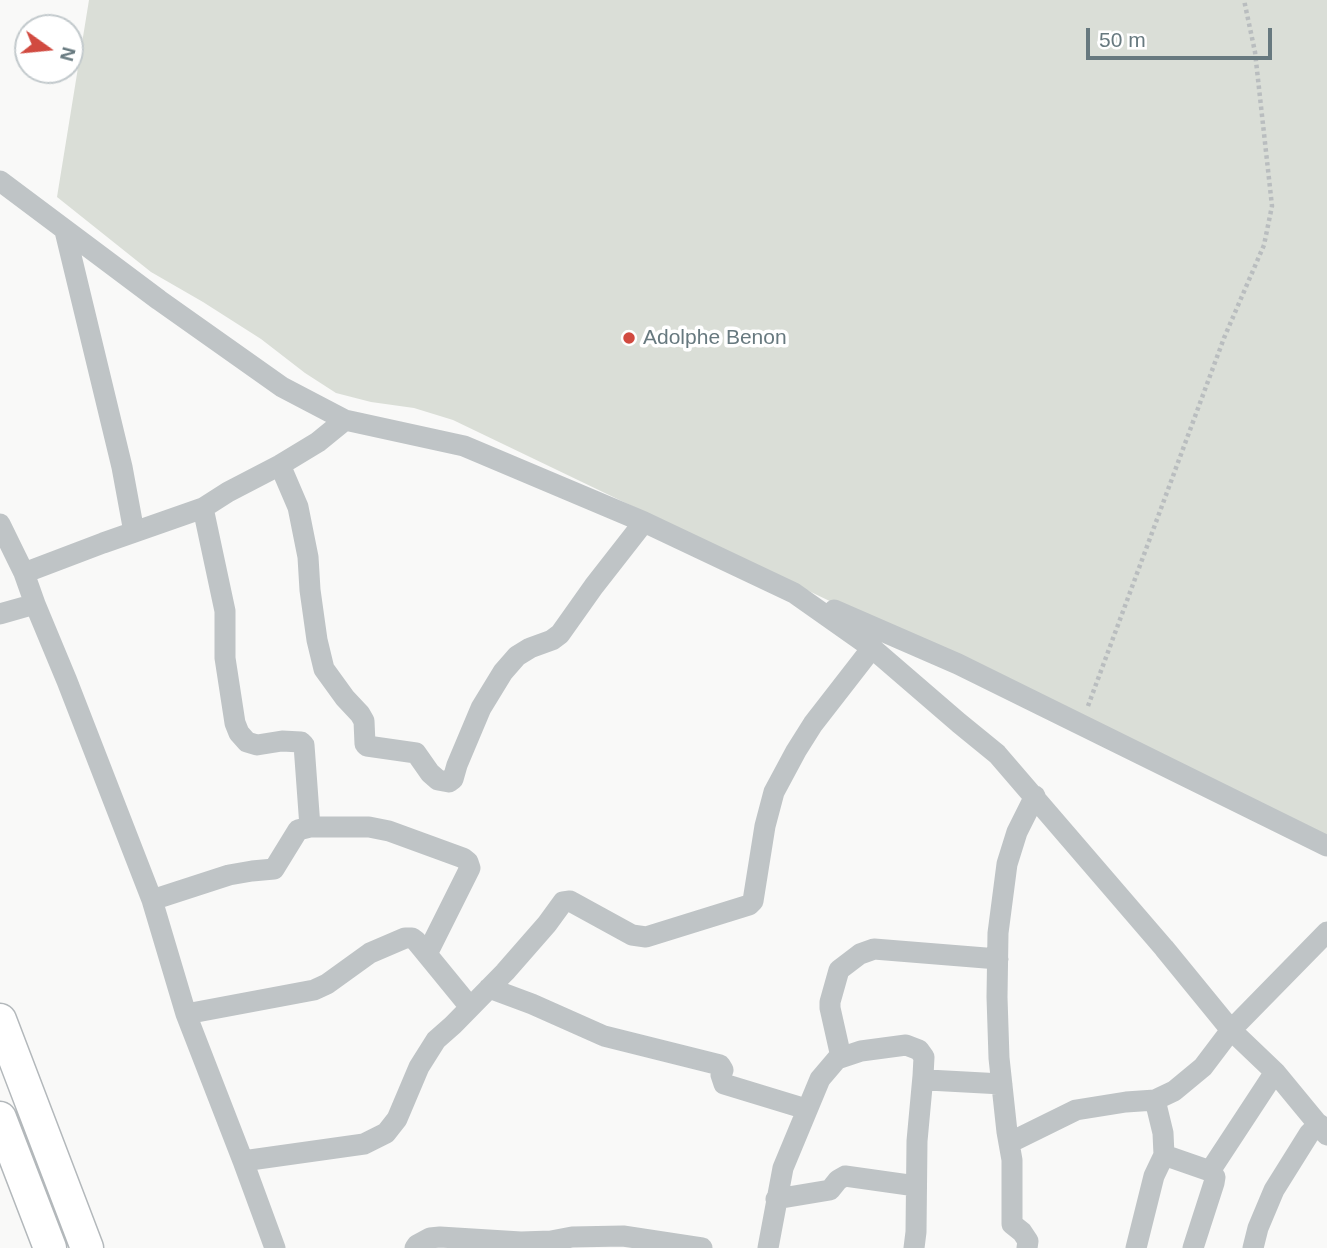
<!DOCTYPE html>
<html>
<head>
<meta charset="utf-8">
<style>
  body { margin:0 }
  #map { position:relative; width:1327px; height:1248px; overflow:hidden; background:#f9f9f8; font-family:Arial,sans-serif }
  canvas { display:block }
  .north { position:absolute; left:14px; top:14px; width:70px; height:70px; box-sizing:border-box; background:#fff; border:2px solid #c2c9cc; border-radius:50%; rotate:105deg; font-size:19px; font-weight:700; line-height:28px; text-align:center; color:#67797f }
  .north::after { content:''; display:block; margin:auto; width:24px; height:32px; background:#d14a40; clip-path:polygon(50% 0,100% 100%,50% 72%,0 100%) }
  .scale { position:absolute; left:1086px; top:28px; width:186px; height:32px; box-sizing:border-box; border:4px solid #67797f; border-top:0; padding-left:9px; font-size:21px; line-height:24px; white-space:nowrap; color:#67797f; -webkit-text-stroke:5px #fff; paint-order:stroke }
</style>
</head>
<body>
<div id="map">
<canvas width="1327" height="1248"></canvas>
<div class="north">N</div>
<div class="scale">50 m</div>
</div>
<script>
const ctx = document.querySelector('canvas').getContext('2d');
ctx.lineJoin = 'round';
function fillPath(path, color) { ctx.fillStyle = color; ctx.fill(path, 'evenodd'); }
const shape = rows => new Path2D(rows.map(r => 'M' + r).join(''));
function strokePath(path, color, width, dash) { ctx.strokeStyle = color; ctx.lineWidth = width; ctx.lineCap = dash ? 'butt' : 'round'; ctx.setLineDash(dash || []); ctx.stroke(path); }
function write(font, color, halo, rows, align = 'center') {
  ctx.font = font + ' Arial,sans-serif'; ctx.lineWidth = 7; ctx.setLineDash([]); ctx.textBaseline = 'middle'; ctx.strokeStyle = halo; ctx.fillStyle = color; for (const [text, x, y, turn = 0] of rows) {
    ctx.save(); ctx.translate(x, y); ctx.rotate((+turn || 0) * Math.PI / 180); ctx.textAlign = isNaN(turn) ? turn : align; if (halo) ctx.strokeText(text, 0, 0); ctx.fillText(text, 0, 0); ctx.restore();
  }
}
const green = shape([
  [89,0,1327,0,1327,840,453,420,414,408,371,402,336,393,305,373,261,339,203,302,151,272,57,197]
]);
const path = shape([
  [1088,706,1224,338,1264,245,1272,206,1255,52,1244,0]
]);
const minor = shape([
  [0,181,159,300,282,387,345,420,464,446,644,522,794,593,872,648,959,723,997,754,1164,948,1231,1030,1275,1072,1327,1135],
  [65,231,122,467,134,532],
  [280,465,298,507,308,557,310,590,317,640,324,669,345,698,360,714,364,721,365,744,367,746,416,753,430,773,438,780,449,782,453,779,457,765,481,708,503,672,517,656,530,648,552,640,560,634,594,586,644,522],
  [203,508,225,611,225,658,235,723,239,733,247,742,257,745,282,741,301,742,304,745,310,827],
  [0,524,24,573,35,604,67,681,152,900,186,1014,243,1161,275,1248],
  [24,573,103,543,203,508,228,492,280,465,318,442,345,420],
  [834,610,958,664,1327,846],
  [0,614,35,604],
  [152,900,229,875,252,871,274,869,298,830,310,827,369,827,389,831,463,858,468,862,470,868,427,954],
  [489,988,532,1004,604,1036,720,1065,723,1070,721,1075,724,1084,806,1109],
  [186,1014,314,990,327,984,370,953,405,938,412,938,416,941,470,1007],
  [841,1057,830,1008,830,1002,839,970,860,954,874,949,998,959],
  [1155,1100,1163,1133,1164,1155,1210,1171,1215,1177,1214,1183,1193,1248],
  [1009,1143,1076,1110,1126,1102,1155,1100,1174,1091,1203,1067,1231,1030,1327,932],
  [243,1161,364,1144,386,1133,397,1119,419,1067,436,1040,453,1025,505,972,547,924,563,902,570,901,632,935,646,937,749,905,753,901,765,826,774,792,796,751,813,724,872,648],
  [1210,1171,1275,1072],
  [776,1199,830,1190,838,1180,845,1176,916,1186],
  [415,1248,417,1245,430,1238,440,1237,521,1242,551,1241,572,1237,623,1236,702,1248],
  [768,1248,783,1168,820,1079,837,1059,861,1051,906,1045,919,1050,924,1057,923,1076,928,1080,1002,1084],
  [914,1248,916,1232,917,1141,923,1076],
  [1027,1248,1028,1241,1022,1232,1012,1224,1012,1160,1007,1132,999,1058,997,997,998,933,1007,864,1017,832,1035,796],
  [1136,1248,1154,1176,1164,1155],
  [1253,1248,1258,1228,1274,1190,1309,1134,1319,1124]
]);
const primary = shape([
  [0,1020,87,1248],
  [0,1118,50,1248]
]);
const markers = [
  [629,338,7,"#d14a40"]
];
const poiNames = [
  ["Adolphe Benon",643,338]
];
fillPath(green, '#daded7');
strokePath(primary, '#b3b8bb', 35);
strokePath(path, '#b9bdbf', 4.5, [3.5, 3.5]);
strokePath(minor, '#bfc4c6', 21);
strokePath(primary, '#fff', 32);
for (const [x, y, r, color] of markers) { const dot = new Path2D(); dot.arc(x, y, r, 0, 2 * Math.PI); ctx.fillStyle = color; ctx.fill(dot); strokePath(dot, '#fff', 2.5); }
write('21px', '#67797f', '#fff', poiNames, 'left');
</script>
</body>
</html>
